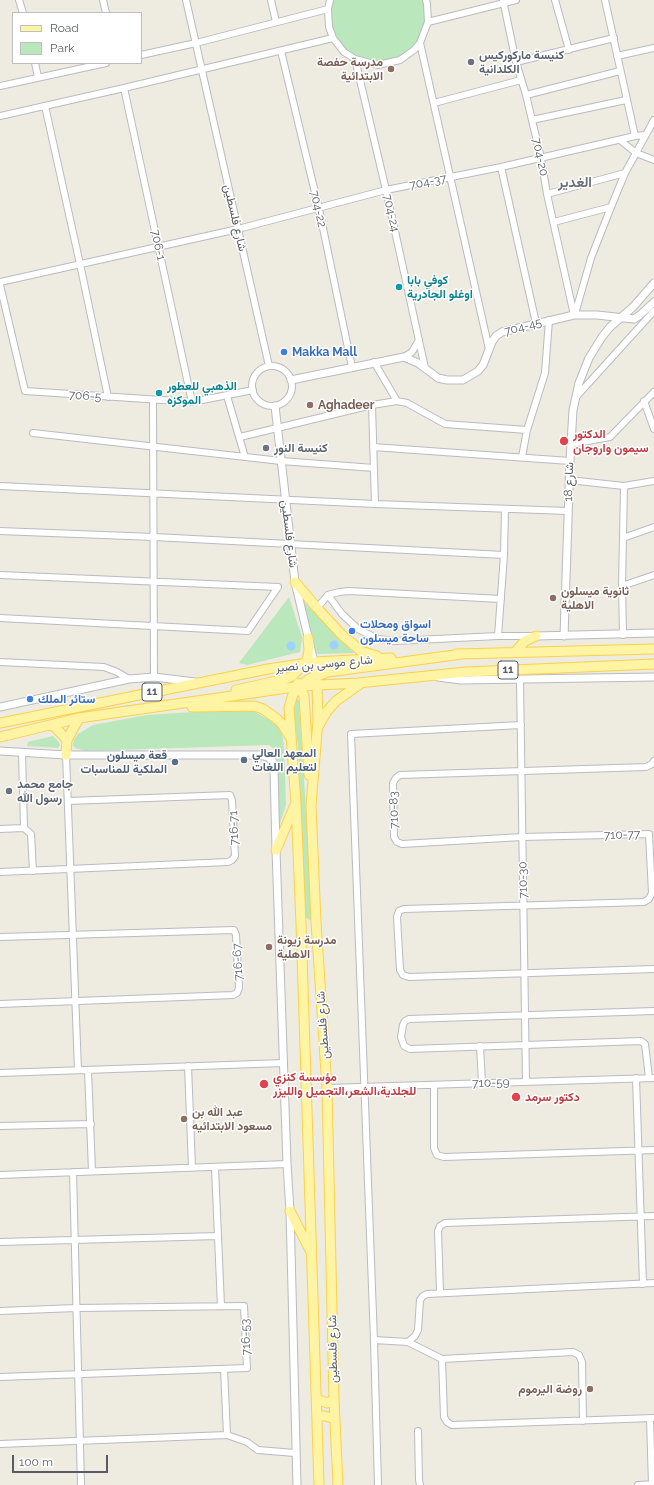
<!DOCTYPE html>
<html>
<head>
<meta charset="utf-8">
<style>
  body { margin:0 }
  #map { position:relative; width:654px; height:1485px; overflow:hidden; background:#eeebe0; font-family:Raleway,sans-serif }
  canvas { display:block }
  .legend { position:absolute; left:12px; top:12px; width:130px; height:52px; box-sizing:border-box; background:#fff; border:1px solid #bdbec1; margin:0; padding:5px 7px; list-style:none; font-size:12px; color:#595d63 }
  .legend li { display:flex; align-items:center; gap:8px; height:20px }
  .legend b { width:20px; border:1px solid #bdbec1 }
  .scale { position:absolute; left:12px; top:1455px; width:96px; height:18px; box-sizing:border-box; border:2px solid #595d63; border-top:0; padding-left:5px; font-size:12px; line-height:14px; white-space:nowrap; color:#595d63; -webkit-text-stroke:3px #fff; paint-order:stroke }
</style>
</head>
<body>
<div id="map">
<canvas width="654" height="1485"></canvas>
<ul class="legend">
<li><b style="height:5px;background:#fff4a4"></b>Road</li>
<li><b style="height:11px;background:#bae7bc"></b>Park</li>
</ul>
<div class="scale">100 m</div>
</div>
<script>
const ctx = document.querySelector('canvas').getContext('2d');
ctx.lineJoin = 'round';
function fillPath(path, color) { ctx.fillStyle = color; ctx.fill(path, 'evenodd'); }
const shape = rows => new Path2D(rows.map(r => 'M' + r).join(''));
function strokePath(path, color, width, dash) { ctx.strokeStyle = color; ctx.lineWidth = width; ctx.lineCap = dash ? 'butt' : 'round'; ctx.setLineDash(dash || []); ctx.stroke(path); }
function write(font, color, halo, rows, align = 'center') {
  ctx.font = font + ' Raleway,Vazirmatn,sans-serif'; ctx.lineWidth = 3; ctx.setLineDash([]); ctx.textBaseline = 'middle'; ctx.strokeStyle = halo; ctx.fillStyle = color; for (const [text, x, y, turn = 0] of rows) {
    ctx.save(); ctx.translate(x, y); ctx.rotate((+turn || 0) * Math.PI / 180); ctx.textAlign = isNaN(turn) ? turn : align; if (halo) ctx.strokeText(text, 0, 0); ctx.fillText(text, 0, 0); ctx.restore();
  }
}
const green = shape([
  [330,0,425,0,427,22,419,42,399,60,378,64,355,59,345,52,329,27],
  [289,597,302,637,300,652,247,665,239,663],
  [304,602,354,653,317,654],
  [297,698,299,701,313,920,310,920,305,917,298,745,293,715],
  [223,710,253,711,271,721,278,727,282,734,284,746,286,805,280,823,279,820,277,755,273,748,269,745,86,751,75,748,73,745,74,740,78,734,93,725,147,715],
  [53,736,59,742,60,745,58,748,27,746,28,742]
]);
const water = shape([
  '329.5 645a4.5 4.5 0 1 1 9 0a4.5 4.5 0 1 1-9 0Z',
  '286.5 646a4.5 4.5 0 1 1 9 0a4.5 4.5 0 1 1-9 0Z'
]);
const minor = shape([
  [19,0,23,13],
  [103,0,106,13],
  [186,0,269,366],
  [271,0,276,22],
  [330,0,328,9,329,27,333,38,344,52,355,59,378,65,400,60,414,50,420,43,428,22,427,4,426,0],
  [503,0,516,62,526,95,541,158,547,194,574,315],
  [555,0,569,50],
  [605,0,635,136,645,135],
  [428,22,516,0],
  [420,43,489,349],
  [281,51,319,209,352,367],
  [141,55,196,43,328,9],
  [617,56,654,48],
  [355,59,386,190,425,368],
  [516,62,614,38],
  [35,63,38,77],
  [0,86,106,63],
  [124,88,192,402],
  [526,95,620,71],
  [434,103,521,80],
  [45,106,80,264,108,397],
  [0,116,124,88,333,38],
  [532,120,626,100],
  [620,140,636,153,654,160],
  [501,167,536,323],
  [547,194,625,173],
  [554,222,611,207],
  [0,282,238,229,386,190,501,167,635,136],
  [0,285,25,391,192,402,253,390],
  [575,314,591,258,611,207,625,173,654,120],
  [404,357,412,352,419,340],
  [374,362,397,401],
  '252 386a20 20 0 1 1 40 0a20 20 0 1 1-40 0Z',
  [227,396,245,457],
  [576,397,654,311],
  [153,400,154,677],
  [644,401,654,429],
  [372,405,375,504],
  [33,433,281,461,374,468],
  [240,437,372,405,397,401,407,403,445,424,527,430],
  [571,444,610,437,654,392],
  [373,447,570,461],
  [522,457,527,430,545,373,549,320],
  [569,480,624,486,654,481],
  [0,486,375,504,568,511],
  [0,531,154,537,504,555],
  [623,538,654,527],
  [0,575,278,587],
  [622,586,654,575],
  [328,595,342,614,358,629,378,639,395,641,498,636,533,636],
  [317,608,328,595,339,592,349,591,501,599],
  [0,618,248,631,278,587],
  [623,635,622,586,624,486],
  [498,636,504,555,505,509],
  [0,662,104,667,117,672,129,679],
  [520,679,526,1082],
  [22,753,24,828,31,834,33,871],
  [66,755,78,1070],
  [654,761,652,764,646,767,400,775,396,778,393,783,394,837,397,842,402,844,522,837,649,834,652,893,649,899,644,902,404,909,399,911,397,917,400,970,403,975,409,977,654,969],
  [0,829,24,828],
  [0,872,228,862,232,860,235,856,232,800,230,795,68,801],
  [0,937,234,930,236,935,239,988,237,993,233,995,0,1004],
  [480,1046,482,1083],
  [188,1066,192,1168],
  [88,1070,92,1171],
  [0,1073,284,1063],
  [636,1078,643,1284],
  [649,1078,645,1044,641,1041,410,1049,404,1046,401,1037,403,1025,405,1021,409,1019,654,1011],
  [434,1085,434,1148,437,1155,444,1157,654,1150],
  [327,1088,654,1078],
  [0,1126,91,1124],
  [215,1167,221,1306],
  [73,1172,81,1485],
  [0,1175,287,1164],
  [0,1242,218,1236],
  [440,1292,438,1231,440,1226,445,1223,654,1216],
  [0,1311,76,1308,244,1306,247,1368,0,1377],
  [374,1340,408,1342,442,1359],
  [408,1342,415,1336,418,1330,420,1300,423,1296,427,1294,654,1283],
  [224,1369,227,1435],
  [650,1418,652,1485],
  [583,1421,582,1362,579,1355,573,1352,442,1359,444,1417,447,1422,452,1425,654,1418],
  [418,1431,419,1480,420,1485],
  [0,1444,227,1435,247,1442,258,1450,295,1453],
  [378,1485,374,1340,351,734,521,725],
  [638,1485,654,1484]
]);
const tertiary = shape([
  [291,380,404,357,418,363,438,378,447,380,463,380,478,371,483,365,492,342,496,336,502,332,574,315,597,315,634,319,640,315,654,302],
  [275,406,295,582,314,662],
  [536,636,654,633],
  [564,636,570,461,573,410,579,383,589,358,602,337,610,327,633,307,654,283],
  [438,677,461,680,654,677],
  [0,707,129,679,154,677,195,682],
  [0,751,66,755,259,755,268,757,273,762,274,769,276,850,287,1164,290,1211,297,1485]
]);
const primary = shape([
  [295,582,317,608,342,635,361,651,377,656],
  [515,652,525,641,536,636],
  [457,654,654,649],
  [314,662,317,685,318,720,311,806,316,922,327,1088,334,1400,338,1485],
  [298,683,304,696,309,775],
  [236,690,285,679,292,676,307,661,309,650,308,638],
  [192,707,254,706,263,709,277,719,282,724,290,737],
  [0,723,268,669,314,662,391,658],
  [50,725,56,728,67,740],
  [319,725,327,711,336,701,360,684],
  [0,737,79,718,301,686,358,683,466,672,654,664],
  [66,755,67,740,79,718],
  [276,850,294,807],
  [290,1211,311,1252],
  [317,1399,327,1403,334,1400],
  [317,1419,320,1416,325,1416,335,1419],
  [319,1485,301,923,296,804,289,708,293,694,301,686,309,679,328,672,462,654]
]);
const markers = [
  [471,62,4,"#6b7280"],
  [391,69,4,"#8d6e63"],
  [399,287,4,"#0f9aa8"],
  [284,352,4,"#3f7fe0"],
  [159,393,4,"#0f9aa8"],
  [310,405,4,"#8d6e63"],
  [564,441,5,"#e0444e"],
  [266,448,4,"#6b7280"],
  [553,598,4,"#8d6e63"],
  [352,631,4,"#3f7fe0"],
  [30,699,4,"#3f7fe0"],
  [244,760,4,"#5c6f8a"],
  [175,762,4,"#5c6f8a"],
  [9,791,4,"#6b7280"],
  [269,947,4,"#8d6e63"],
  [264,1084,5,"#e0444e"],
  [516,1097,5,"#e0444e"],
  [184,1119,4,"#8d6e63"],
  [590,1389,4,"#8d6e63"]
];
const shields = [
  [508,670,20],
  [152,692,20]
];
const shieldNames = [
  ["11",508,670],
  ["11",152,692]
];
const worshipNames = [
  ["كنيسة ماركوركيس",479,55],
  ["الكلدانية",479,69],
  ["كنيسة النور",274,448],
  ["جامع محمد",17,784],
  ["رسول الله",17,798]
];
const educationNames = [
  ["مدرسة حفصة",383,62,"right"],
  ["الابتدائية",383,76,"right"],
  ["Aghadeer",318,405],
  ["ثانوية ميسلون",561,591],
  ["الاهلية",561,605],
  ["مدرسة زيونة",277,940],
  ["الاهلية",277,954],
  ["عبد الله بن",192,1112],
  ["مسعود الابتدائيه",192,1126],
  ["روضة اليرموم",582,1389,"right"]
];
const streetNames = [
  ["704-20",540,157,78],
  ["704-37",428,182,-11],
  ["704-22",318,209,77],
  ["704-24",391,213,77],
  ["شارع فلسطين",235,218,77],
  ["706-1",158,245,78],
  ["704-45",523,327,-15],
  ["706-5",85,396,4],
  ["شارع 18",569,482,-88],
  ["شارع فلسطين",289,534,83],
  ["شارع موسى بن نصير",324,664,-5],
  ["710-83",394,810,-91],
  ["716-71",234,828,-92],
  ["710-77",622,835,-2],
  ["710-30",523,880,-91],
  ["716-67",238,962,-93],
  ["شارع فلسطين",323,1025,-94],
  ["710-59",491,1083,-2],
  ["716-53",246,1337,-92],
  ["شارع فلسطين",333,1349,-91]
];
const cultureNames = [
  ["كوفي بابا",407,280],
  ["اوغلو الجادرية",407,294],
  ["الذهبي للعطور",167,386],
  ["الموكزه",167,400]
];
const shopNames = [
  ["Makka Mall",292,352],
  ["اسواق ومحلات",360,624],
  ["ساحة ميسلون",360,638],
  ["ستائر الملك",38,699]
];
const healthNames = [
  ["الدكتور",573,434],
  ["سيمون واروجان",573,448],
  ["مؤسسة كنزي",273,1077],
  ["للجلدية،الشعر،التجميل والليزر",273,1091],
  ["دكتور سرمد",525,1097]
];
const serviceNames = [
  ["المعهد العالي",252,753],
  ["لتعليم اللغات",252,767],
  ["قعة ميسلون",167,755,"right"],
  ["الملكية للمناسبات",167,769,"right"]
];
const quarterNames = [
  ["الغدير",575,183]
];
fillPath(green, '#bae7bc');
fillPath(water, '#9fd1ff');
strokePath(minor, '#b8bbc1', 8);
strokePath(tertiary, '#b8bbc1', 9);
strokePath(primary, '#fbd14b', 11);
strokePath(minor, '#fff', 6);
strokePath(tertiary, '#fff', 7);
strokePath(primary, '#fff4a4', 9);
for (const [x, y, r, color] of markers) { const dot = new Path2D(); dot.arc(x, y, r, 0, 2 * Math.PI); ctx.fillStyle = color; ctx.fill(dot); strokePath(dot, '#fff', 1.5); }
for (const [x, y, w] of shields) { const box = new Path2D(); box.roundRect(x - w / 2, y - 9, w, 18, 3); ctx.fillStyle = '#fff'; ctx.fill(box); strokePath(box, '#595d63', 1); }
write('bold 11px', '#595d63', null, shieldNames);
write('bold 12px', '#5b616d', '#fff', worshipNames, 'left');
write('bold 12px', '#785e54', '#fff', educationNames, 'left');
write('12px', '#595d63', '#fff', streetNames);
write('bold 12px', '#0d838f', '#fff', cultureNames, 'left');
write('bold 12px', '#366cbe', '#fff', shopNames, 'left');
write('bold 12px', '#be3a42', '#fff', healthNames, 'left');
write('bold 12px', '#4e5e75', '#fff', serviceNames, 'left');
write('bold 14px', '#6a6f75', '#fff', quarterNames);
</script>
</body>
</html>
